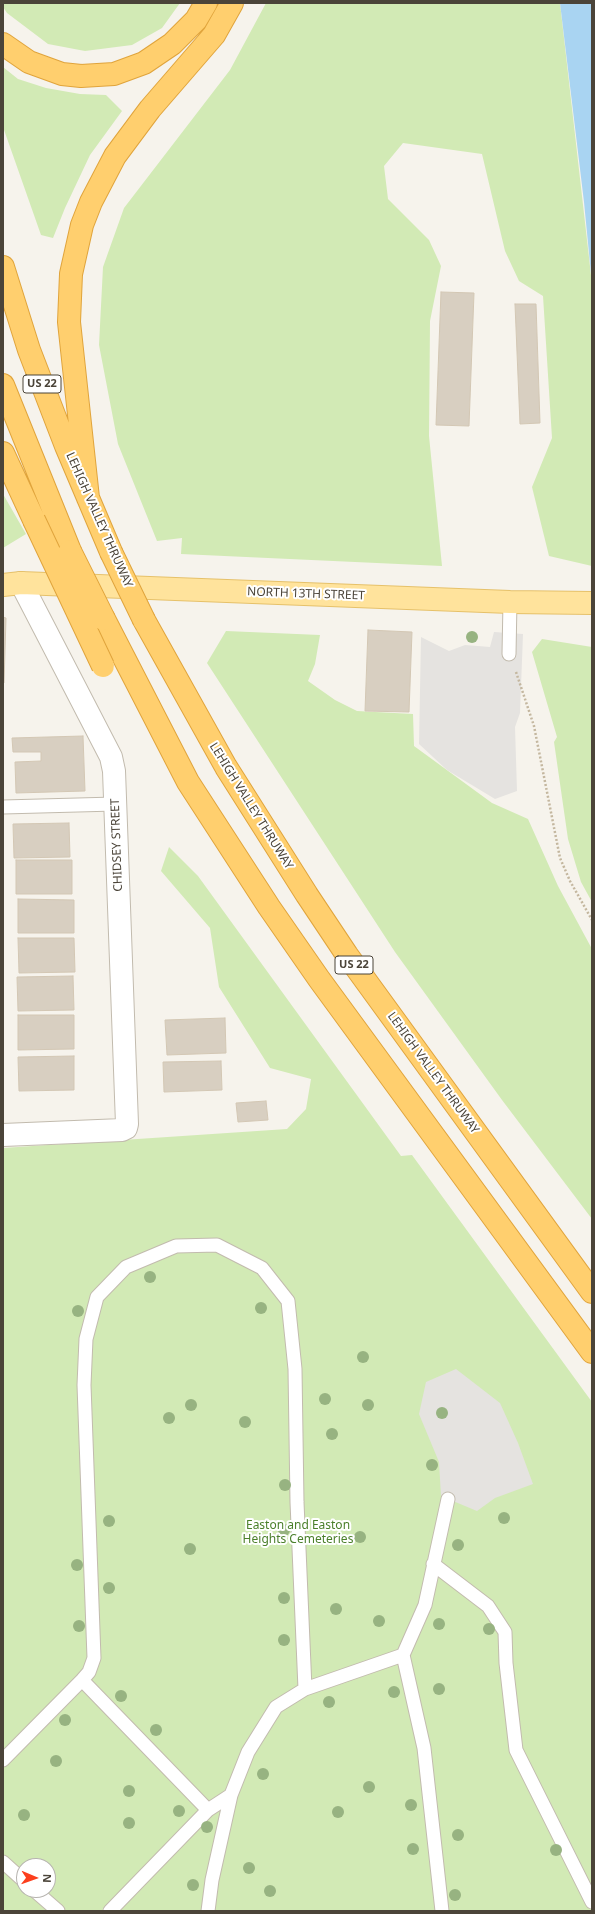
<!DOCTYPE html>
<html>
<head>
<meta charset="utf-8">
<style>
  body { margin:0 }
  #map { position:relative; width:595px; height:1914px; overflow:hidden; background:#f6f3ec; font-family:"Noto Sans",sans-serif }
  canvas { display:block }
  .frame { position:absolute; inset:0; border:4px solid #4b4439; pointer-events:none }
  .north { position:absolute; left:16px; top:1858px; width:40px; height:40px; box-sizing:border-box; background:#fff; border:1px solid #b7b4b0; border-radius:50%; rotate:92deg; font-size:11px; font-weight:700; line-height:16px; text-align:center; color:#4b4439 }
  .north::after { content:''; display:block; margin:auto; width:14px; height:18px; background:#fc3f1d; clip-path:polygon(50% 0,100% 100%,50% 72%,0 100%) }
</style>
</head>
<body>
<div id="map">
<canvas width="595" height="1914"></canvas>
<div class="frame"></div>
<div class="north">N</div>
</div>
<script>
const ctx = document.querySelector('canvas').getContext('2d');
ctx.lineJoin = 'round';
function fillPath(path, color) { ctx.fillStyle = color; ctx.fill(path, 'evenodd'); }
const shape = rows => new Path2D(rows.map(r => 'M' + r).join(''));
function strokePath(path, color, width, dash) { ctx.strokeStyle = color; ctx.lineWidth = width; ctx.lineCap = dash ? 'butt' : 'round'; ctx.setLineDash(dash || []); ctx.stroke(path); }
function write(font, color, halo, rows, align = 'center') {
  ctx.font = font + ' "Noto Sans",sans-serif'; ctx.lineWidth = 4; ctx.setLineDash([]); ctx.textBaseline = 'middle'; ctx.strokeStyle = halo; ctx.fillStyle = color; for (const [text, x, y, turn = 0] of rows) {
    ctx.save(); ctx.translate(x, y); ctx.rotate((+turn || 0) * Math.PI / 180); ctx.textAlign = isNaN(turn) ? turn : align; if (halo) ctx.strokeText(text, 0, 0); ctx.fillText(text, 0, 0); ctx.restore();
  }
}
const green = shape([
  [3,3,180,3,162,28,132,45,85,51,48,44,7,13,3,7],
  [266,3,560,3,592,284,592,566,549,556,532,487,552,438,543,296,519,281,505,251,482,154,403,143,384,166,388,199,429,240,441,266,430,321,429,436,442,566,181,554,182,538,157,541,118,444,99,345,103,267,124,208,230,70],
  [3,67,18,79,46,88,80,94,106,95,122,111,90,155,65,208,53,238,41,235,3,127],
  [3,494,26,534,3,548],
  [226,631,320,635,315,664,308,681,335,700,357,711,413,714,414,746,492,803,528,819,558,886,592,949,592,1219,502,1100,395,952,207,663],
  [542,639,592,647,592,902,581,882,568,839,554,742,557,737,532,652],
  [169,847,198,876,401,1156,412,1155,592,1402,592,1911,3,1911,3,1148,287,1129,306,1109,311,1079,270,1068,219,987,210,928,161,871],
  [24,1866,48,1866,48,1890,24,1890]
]);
const parking = shape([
  [494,632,523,634,520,713,515,727,517,791,495,799,447,770,419,744,421,637,449,651,465,645,490,647],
  [456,1369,500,1403,518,1443,533,1484,495,1498,477,1511,441,1496,439,1462,419,1414,426,1382]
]);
const water = shape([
  [560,3,592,3,592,284,584,202]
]);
const building = shape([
  [441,292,474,293,469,426,436,425,441,292],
  [515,304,536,304,540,423,520,424,515,304],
  [3,617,6,618,4,683,3,683,3,617],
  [368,630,412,632,409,712,365,711,368,630],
  [83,736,85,791,16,793,15,762,41,761,41,752,13,752,12,738,83,736],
  [69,823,70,857,14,858,13,824,69,823],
  [16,860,72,860,72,894,16,894,16,860],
  [18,899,74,900,74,933,18,933,18,899],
  [18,938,74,938,75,972,19,973,18,938],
  [73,976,74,1010,18,1011,17,977,73,976],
  [18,1015,74,1015,74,1049,18,1050,18,1015],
  [225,1018,226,1053,167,1055,165,1020,225,1018],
  [74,1056,74,1090,19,1091,18,1057,74,1056],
  [221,1061,222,1090,164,1092,163,1062,221,1061],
  [266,1101,268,1120,238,1122,236,1103,266,1101]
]);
const path = shape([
  [516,672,534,726,560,858,570,881,592,920]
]);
const lane = shape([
  [509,654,510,602],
  [3,807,115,804],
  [433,1564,488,1606,505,1632,506,1663,516,1750,592,1902],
  [403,1655,424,1748,442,1911],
  [82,1680,208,1810],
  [3,1760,82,1680,89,1672,94,1658,84,1385,86,1339,97,1297,126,1267,176,1246,217,1245,262,1268,288,1301,295,1369,297,1502,305,1689],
  [3,1862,24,1881],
  [34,1890,58,1911],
  [110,1911,208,1810,231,1795,248,1752,276,1707,305,1689,403,1655,425,1605,448,1499],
  [208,1911,212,1880,231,1795]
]);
const street = shape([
  [3,1135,122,1130,126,1128,127,1124,114,771,111,757,21,583]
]);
const primary = shape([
  [3,585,21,583,510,602,592,603]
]);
const highway = shape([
  [3,44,29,62,62,74,81,76,114,74,144,63,172,44,196,20,206,3],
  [3,267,29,350,66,446,111,552],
  [3,385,70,551],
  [3,453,34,520],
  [88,498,69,322,71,274,82,225,91,202,115,156,150,109,214,35,232,3],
  [104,619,188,782,269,907,319,979,592,1352],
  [144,620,226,767,307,895,347,955,592,1292]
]);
const highwayBridge = shape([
  [34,520,103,666],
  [70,551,104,619],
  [111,552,144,620]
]);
const trees = [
  [472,637],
  [150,1277],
  [261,1308],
  [78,1311],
  [363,1357],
  [325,1399],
  [191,1405],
  [368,1405],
  [442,1413],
  [169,1418],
  [245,1422],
  [332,1434],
  [432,1465],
  [285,1485],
  [504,1518],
  [109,1521],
  [284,1530],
  [360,1537],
  [458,1545],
  [190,1549],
  [77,1565],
  [109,1588],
  [284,1598],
  [336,1609],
  [379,1621],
  [439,1624],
  [79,1626],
  [489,1629],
  [284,1640],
  [439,1689],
  [394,1692],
  [121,1696],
  [329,1702],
  [65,1720],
  [156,1730],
  [56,1761],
  [263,1774],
  [369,1787],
  [129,1791],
  [411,1805],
  [179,1811],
  [338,1812],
  [24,1815],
  [129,1823],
  [207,1827],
  [458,1835],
  [413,1849],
  [556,1850],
  [249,1868],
  [193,1885],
  [270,1891],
  [455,1895]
];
const shields = [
  [42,384,38],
  [354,965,38]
];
const shieldNames = [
  ["US 22",42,384],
  ["US 22",354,965]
];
const streetNames = [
  ["LEHIGH VALLEY THRUWAY",99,520,66],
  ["NORTH 13TH STREET",306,594,2],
  ["LEHIGH VALLEY THRUWAY",251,806,58],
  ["CHIDSEY STREET",117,845,-92],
  ["LEHIGH VALLEY THRUWAY",433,1073,54]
];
const parkNames = [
  ["Easton and Easton",298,1526],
  ["Heights Cemeteries",298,1540]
];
fillPath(green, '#d2eab5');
fillPath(parking, '#e5e3e0');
fillPath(water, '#a9d4f2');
fillPath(building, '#d8cfc1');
strokePath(building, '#d3c7b4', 1);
strokePath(lane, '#c2bbae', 15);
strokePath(street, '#c2bbae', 24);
strokePath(primary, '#e6c16a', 24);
strokePath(highway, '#e0a43c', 24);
strokePath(path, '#c4b79f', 2.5, [2, 2]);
strokePath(lane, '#fff', 13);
strokePath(street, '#fff', 22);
strokePath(primary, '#ffe39c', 22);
strokePath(highway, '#ffcf6e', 22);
strokePath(highwayBridge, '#e0a43c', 24, []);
strokePath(highwayBridge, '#ffcf6e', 22);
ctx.fillStyle = '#97b381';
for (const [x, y] of trees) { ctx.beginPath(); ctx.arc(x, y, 6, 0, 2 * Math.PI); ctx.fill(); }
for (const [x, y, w] of shields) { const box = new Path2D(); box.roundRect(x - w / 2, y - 9, w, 18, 3); ctx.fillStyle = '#fff'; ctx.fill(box); strokePath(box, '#4b4439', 1); }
write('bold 11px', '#4b4439', null, shieldNames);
write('12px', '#4b4439', '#fff', streetNames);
write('12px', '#4a7f2a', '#fff', parkNames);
</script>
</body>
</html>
